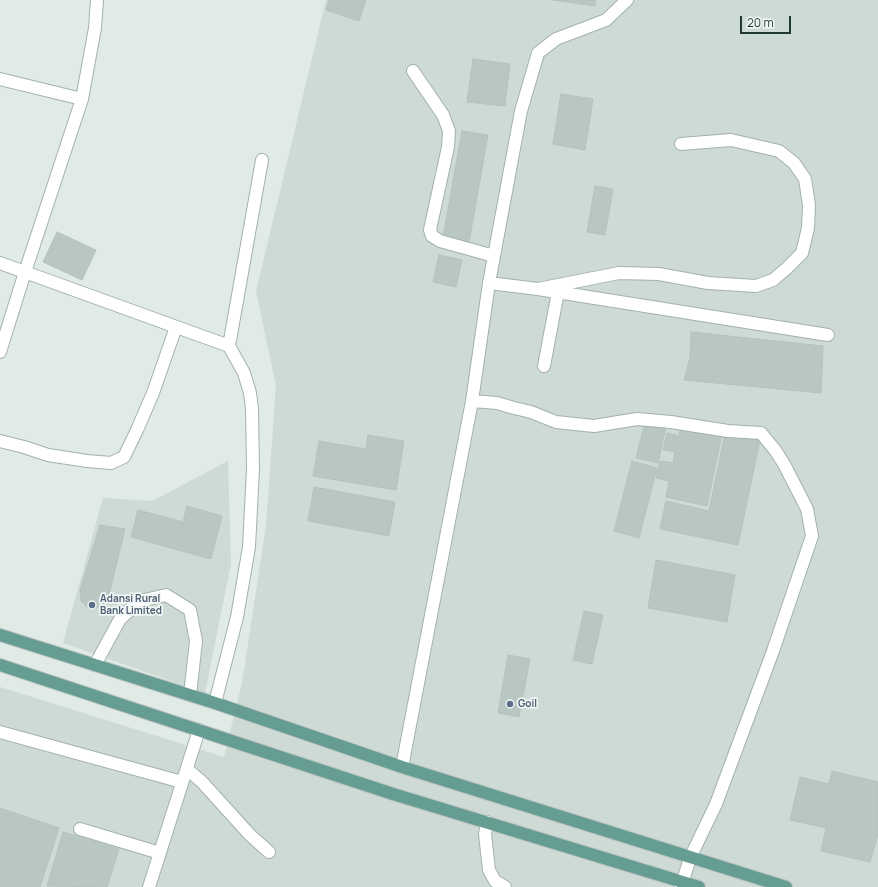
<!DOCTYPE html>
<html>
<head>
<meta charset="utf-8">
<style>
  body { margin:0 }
  #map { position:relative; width:878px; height:887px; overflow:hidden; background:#e0eae6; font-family:Manrope,sans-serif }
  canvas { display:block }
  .scale { position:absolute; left:740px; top:16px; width:51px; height:18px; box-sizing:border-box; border:2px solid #213934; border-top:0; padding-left:5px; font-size:12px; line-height:14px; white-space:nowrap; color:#213934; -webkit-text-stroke:3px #f0f7f4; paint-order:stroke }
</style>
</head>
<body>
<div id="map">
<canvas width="878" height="887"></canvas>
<div class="scale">20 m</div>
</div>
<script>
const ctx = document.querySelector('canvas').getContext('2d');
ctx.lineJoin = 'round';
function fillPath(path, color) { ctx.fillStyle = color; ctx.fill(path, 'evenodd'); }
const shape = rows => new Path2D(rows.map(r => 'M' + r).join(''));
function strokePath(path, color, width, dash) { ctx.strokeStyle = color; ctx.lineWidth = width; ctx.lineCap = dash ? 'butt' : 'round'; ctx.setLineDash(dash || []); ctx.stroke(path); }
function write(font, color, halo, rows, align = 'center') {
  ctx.font = font + ' Manrope,sans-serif'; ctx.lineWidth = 3.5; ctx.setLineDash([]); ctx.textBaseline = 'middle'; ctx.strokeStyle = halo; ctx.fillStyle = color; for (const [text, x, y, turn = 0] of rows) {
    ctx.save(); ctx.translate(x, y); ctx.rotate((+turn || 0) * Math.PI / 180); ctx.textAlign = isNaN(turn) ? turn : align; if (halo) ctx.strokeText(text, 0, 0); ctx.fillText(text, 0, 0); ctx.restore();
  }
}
const built = shape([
  [326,0,878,0,878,887,0,887,0,687,224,757,242,683,266,526,276,386,256,291],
  [228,461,231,564,205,693,63,643,103,498,152,501]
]);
const building = shape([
  [329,0,366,0,359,21,326,10,329,0],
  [553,0,596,0,595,6,553,0],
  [473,59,510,64,505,106,467,102,473,59],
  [561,94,593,99,585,150,553,144,561,94],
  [462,131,488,135,469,242,443,237,462,131],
  [595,186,613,189,605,235,587,232,595,186],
  [57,232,96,250,82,280,43,262,57,232],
  [439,255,462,260,456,287,433,282,439,255],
  [691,332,823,346,821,393,684,380,690,358,691,332],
  [645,422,666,427,658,463,636,458,645,422],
  [681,425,722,434,707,506,666,497,669,481,656,478,660,461,673,463,675,452,663,450,667,433,679,436,681,425],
  [725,433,760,440,738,545,660,529,666,501,709,511,725,433],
  [368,435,404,441,396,490,313,476,319,441,366,449,368,435],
  [632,461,657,468,639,538,614,531,632,461],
  [314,487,395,502,389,536,308,521,314,487],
  [187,506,222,516,211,559,131,537,138,510,183,522,187,506],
  [100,525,125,529,108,599,105,603,98,607,92,608,87,607,81,601,80,590,100,525],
  [656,560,735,575,727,622,648,608,656,560],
  [584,611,603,615,592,664,573,660,584,611],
  [508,655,530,659,519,717,498,713,508,655],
  [832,771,878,782,878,834,870,862,821,851,826,828,790,820,800,777,829,784,832,771],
  [0,808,59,828,40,887,0,887,0,808],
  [63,832,119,849,107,887,47,886,63,832]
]);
const minor = shape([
  [413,71,443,115,449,131,448,147,431,225,430,230,432,236,440,241,494,256],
  [0,79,82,99],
  [0,263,229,346,244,373,250,393,252,409,253,469,249,547,237,617,215,703],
  [489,283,538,289,828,335],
  [538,289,619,273,659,274,708,283,756,286,773,280,787,268,802,253,808,228,809,205,805,179,794,163,779,151,731,140,681,144],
  [229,346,262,160],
  [0,352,25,272,82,99,95,28,97,0],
  [544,366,558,292],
  [472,401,497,403,514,408,531,412,556,422,594,426,637,419,671,422,728,431,761,433,775,450,784,464,807,509,812,536,773,651,716,804,690,858,681,887],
  [0,441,24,447,48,455,87,461,111,463,124,457,137,430,153,393,176,327],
  [95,665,120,619,140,601,166,595,190,610,196,641,190,695],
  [0,732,182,782],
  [402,767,472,401,489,283,521,111,538,53,556,39,606,20,627,0],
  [187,769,202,782,250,835,269,852],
  [487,822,485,834,489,870,495,881,505,887],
  [80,829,160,853],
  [149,887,199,730]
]);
const major = shape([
  [0,635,215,703,402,767,786,887],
  [0,665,393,794,699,887]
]);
const markers = [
  [92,605,4,"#5c6f8a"],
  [510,704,4,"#5c6f8a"]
];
const serviceNames = [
  ["Adansi Rural",100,599],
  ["Bank Limited",100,611],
  ["Goil",518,704]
];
fillPath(built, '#cedad5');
fillPath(building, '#b8c7c2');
strokePath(building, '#b3c3bd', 1);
strokePath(minor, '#a3b1ad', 14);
strokePath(major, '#bcc4c2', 14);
strokePath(minor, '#fff', 12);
strokePath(major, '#669d92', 12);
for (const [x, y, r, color] of markers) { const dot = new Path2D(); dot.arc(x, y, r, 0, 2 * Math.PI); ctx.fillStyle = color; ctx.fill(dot); strokePath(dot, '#f0f7f4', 1.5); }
write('bold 10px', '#4e5e75', '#f0f7f4', serviceNames, 'left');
</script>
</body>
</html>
